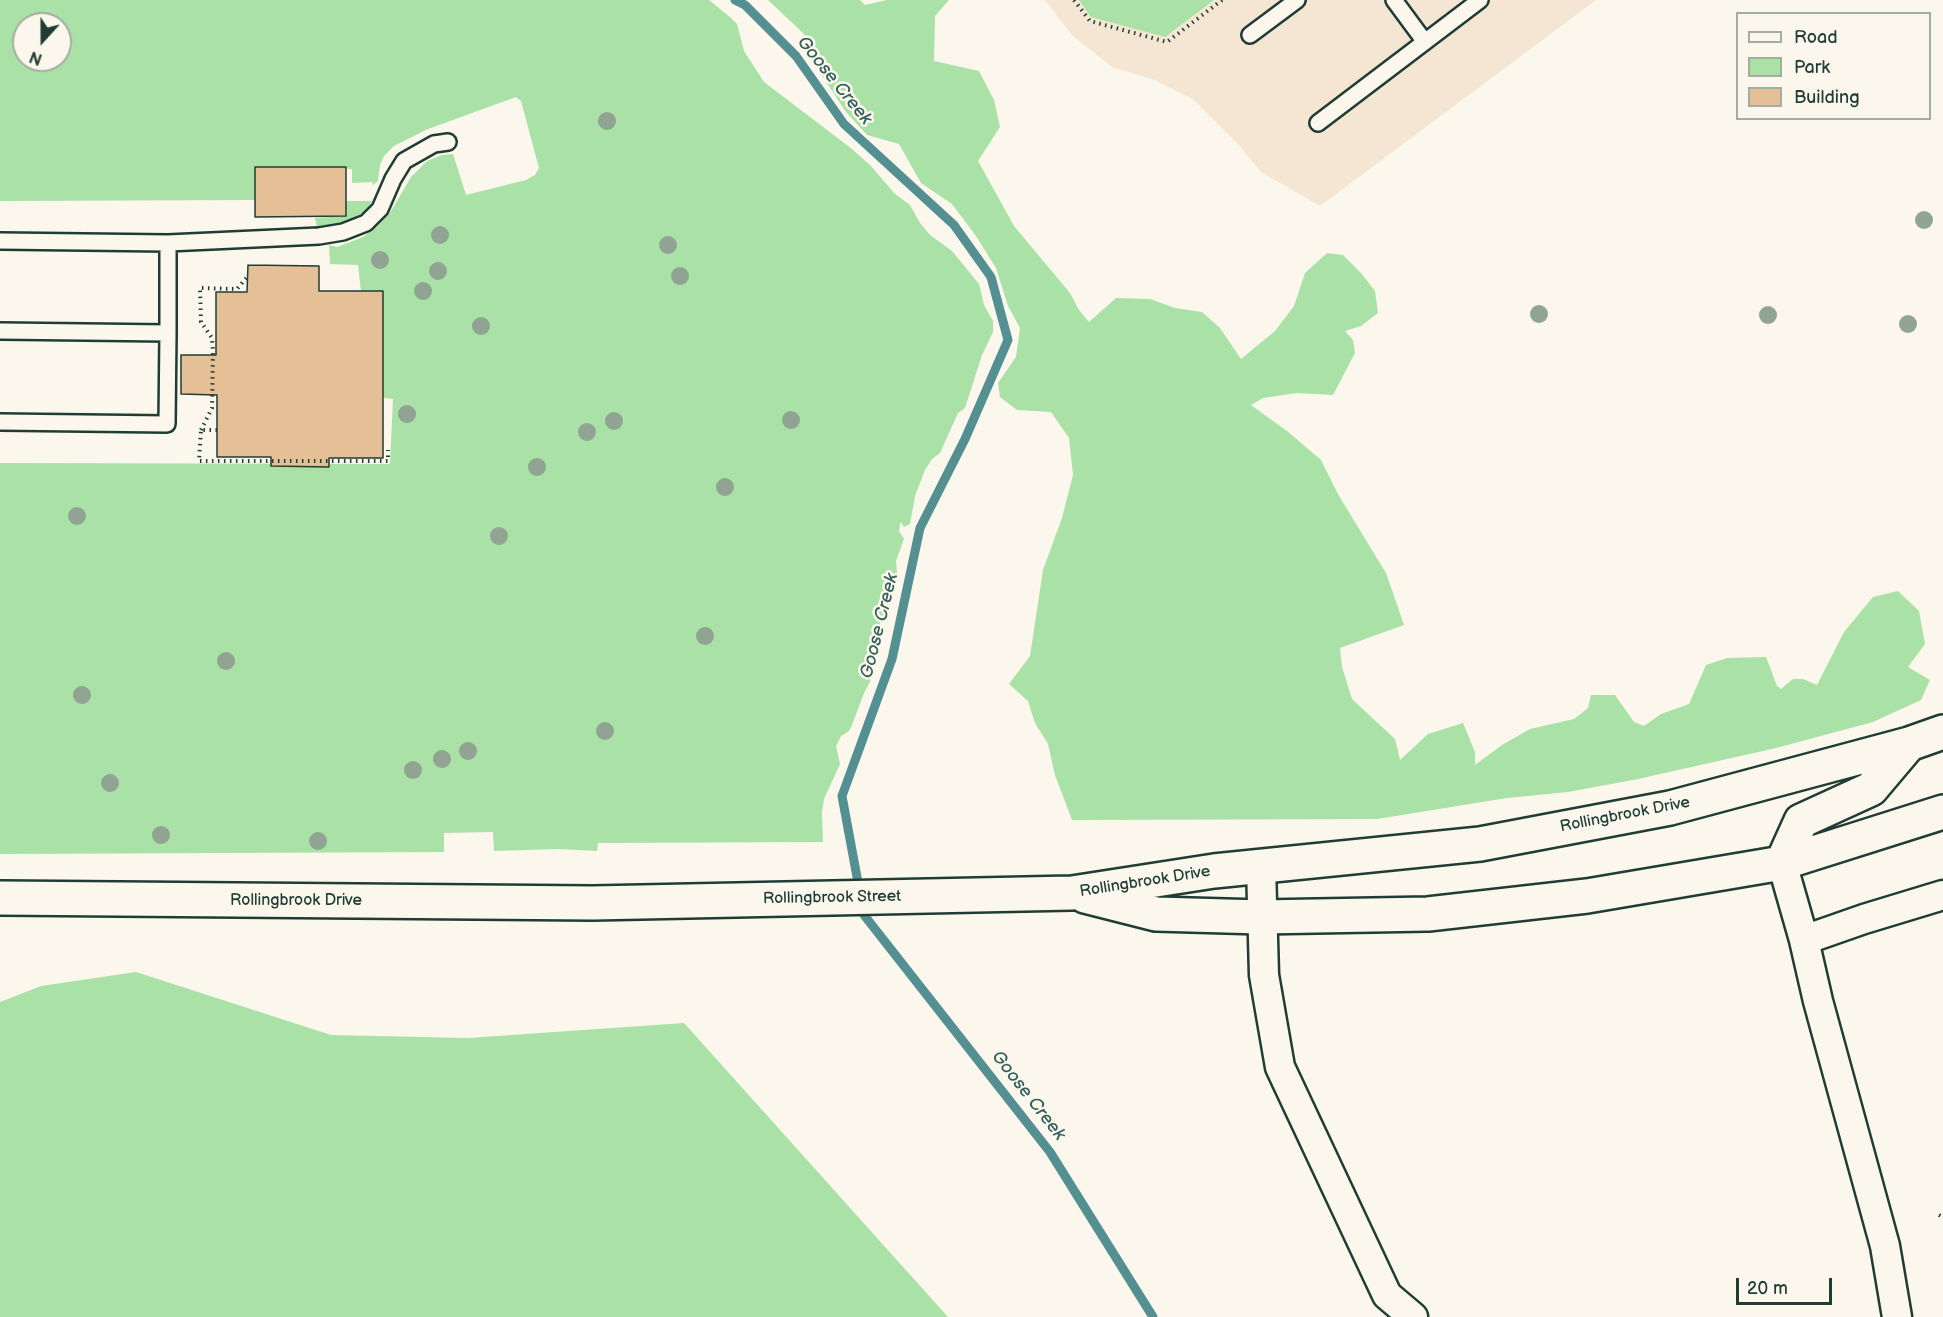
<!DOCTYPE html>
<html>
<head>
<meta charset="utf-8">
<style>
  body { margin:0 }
  #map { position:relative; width:1943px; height:1317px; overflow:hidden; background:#fbf7ec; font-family:"Balsamiq Sans",sans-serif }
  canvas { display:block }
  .legend { position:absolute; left:1736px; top:12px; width:195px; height:108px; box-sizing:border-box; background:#fbf7ec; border:2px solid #a3ada2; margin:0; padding:8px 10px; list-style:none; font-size:18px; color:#1f3d34 }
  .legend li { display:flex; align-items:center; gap:12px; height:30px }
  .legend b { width:30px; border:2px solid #a3ada2 }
  .north { position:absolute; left:12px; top:12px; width:60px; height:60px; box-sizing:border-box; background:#fbf7ec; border:2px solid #a3ada2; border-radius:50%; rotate:201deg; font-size:16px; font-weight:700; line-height:24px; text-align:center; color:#1f3d34 }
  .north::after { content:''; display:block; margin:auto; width:21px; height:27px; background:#1f3d34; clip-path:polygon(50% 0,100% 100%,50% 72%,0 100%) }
  .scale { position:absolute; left:1736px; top:1278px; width:96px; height:27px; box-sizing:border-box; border:3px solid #1f3d34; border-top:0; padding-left:8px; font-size:18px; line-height:21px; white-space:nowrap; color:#1f3d34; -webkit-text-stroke:4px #fbf7ec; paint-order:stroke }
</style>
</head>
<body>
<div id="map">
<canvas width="1943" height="1317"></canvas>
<ul class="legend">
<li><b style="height:8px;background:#fbf7ec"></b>Road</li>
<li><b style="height:16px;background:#a9e1a6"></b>Park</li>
<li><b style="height:16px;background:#e5c096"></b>Building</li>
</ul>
<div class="north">N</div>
<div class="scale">20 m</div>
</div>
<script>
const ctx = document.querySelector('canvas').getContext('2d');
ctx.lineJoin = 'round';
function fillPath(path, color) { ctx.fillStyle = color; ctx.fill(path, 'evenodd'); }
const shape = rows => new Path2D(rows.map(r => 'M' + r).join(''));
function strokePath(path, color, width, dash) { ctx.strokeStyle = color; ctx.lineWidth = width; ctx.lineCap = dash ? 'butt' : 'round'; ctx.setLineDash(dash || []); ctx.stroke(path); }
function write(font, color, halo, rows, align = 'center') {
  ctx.font = font + ' "Balsamiq Sans",sans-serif'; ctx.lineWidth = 5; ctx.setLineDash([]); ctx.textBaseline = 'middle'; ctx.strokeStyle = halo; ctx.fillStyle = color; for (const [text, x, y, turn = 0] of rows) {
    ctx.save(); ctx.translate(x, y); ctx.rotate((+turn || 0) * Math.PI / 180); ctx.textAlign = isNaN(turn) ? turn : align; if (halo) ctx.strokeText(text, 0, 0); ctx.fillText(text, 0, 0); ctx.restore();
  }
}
const built = shape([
  [1045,0,1596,0,1320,206,1261,172,1239,145,1193,99,1155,80,1112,67,1073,36]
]);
const green = shape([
  [0,0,709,0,731,18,737,24,744,51,764,82,852,149,871,166,894,193,910,205,920,223,930,235,952,251,979,284,984,305,993,321,993,332,982,355,965,408,958,413,940,453,932,459,925,470,915,496,910,524,904,527,901,522,900,524,899,531,904,539,896,561,897,572,891,596,880,623,879,632,881,639,873,660,870,682,864,693,852,725,849,731,841,736,836,746,840,764,824,799,822,812,823,842,598,843,597,851,558,849,494,851,493,832,444,833,444,852,0,854,0,463,390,464,393,399,383,398,383,292,361,291,358,265,330,264,329,245,337,247,345,244,363,237,377,227,390,213,411,177,427,161,442,155,453,154,466,195,526,180,535,175,539,168,521,101,516,97,428,129,394,146,384,156,380,165,378,181,373,185,372,182,352,183,352,169,348,169,347,167,256,167,255,200,0,201],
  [24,24,60,24,60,60,24,60],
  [768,0,860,0,865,5,887,0,949,0,935,16,934,61,979,71,994,100,1000,127,978,161,1014,226,1070,293,1079,310,1089,322,1116,298,1150,299,1175,308,1202,312,1220,328,1241,359,1275,331,1294,306,1305,273,1327,253,1343,255,1361,273,1375,291,1378,313,1361,326,1345,331,1353,340,1355,353,1333,395,1297,393,1263,398,1251,405,1287,431,1321,460,1339,496,1386,573,1404,625,1340,648,1342,667,1352,699,1395,739,1400,760,1428,734,1463,723,1475,752,1475,765,1502,745,1530,729,1574,719,1588,708,1591,695,1615,695,1634,722,1644,726,1661,714,1689,704,1706,665,1727,658,1766,657,1777,686,1781,689,1793,679,1803,679,1817,685,1844,632,1873,597,1898,591,1919,611,1925,644,1908,667,1930,680,1921,700,1873,722,1776,748,1638,779,1568,792,1507,798,1377,819,1072,820,1055,775,1048,744,1035,723,1028,701,1009,684,1030,656,1043,570,1062,518,1073,475,1069,438,1051,412,1017,410,1000,397,998,383,1016,357,1020,328,1008,306,996,268,976,236,952,204,921,183,899,144,867,135,846,112,813,62,804,34],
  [1079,0,1214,0,1165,37,1091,17],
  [346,201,372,201,365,211,354,218,342,223,317,227,315,218,346,216],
  [136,972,331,1035,468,1038,684,1023,948,1317,0,1317,0,1002,41,986]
]);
const stream = shape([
  [735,0,745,5,796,56,844,124,954,225,991,277,1008,340,965,439,920,528,892,659,842,796,864,915,1050,1152,1153,1317]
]);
const building = shape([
  [255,167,346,167,346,216,255,217,255,167],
  [248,265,319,266,319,291,383,291,383,458,329,458,329,467,271,466,271,457,217,457,217,395,181,394,181,355,216,355,216,292,247,292,248,265]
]);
const path = shape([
  [1074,0,1090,21,1167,42,1222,0],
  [201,430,212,408,213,352,212,338,201,322,200,288,237,289,248,276],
  [217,430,201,430,199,461,388,461,388,450],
  [1939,1215,1943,1217]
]);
const lane = shape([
  [1394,0,1425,42],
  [1250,35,1297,0],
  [1318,123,1480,0],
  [0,241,168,243,168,333],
  [168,243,319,236,343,232,366,223,380,209,393,179,404,161,434,144,448,142],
  [0,331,168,333,167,424,0,422]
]);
const street = shape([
  [1782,863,1804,940,1864,919,1943,895],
  [1261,866,1264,975,1280,1067,1387,1295,1413,1317],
  [1804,940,1818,1001,1885,1246,1897,1317]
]);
const secondary = shape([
  [1782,863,1801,821,1871,789,1909,744],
  [1085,896,1156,914,1261,917,1428,914,1587,896,1782,863,1943,812],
  [0,898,593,903,1072,893,1214,871,1480,844,1670,808,1909,744,1943,732]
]);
const trees = [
  [607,121],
  [1924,220],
  [440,235],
  [668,245],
  [380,260],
  [438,271],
  [680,276],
  [423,291],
  [1539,314],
  [1768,315],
  [1908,324],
  [481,326],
  [407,414],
  [791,420],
  [614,421],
  [587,432],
  [537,467],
  [725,487],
  [77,516],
  [499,536],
  [705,636],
  [226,661],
  [82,695],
  [605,731],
  [468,751],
  [442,759],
  [413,770],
  [110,783],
  [161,835],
  [318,841]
];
const streetNames = [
  ["Rollingbrook Drive",1625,815,-11],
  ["Rollingbrook Drive",1145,882,-9],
  ["Rollingbrook Street",832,898,-1],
  ["Rollingbrook Drive",296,901]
];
const waterNames = [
  ["Goose Creek",834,81,51],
  ["Goose Creek",880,626,-76],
  ["Goose Creek",1028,1096,52]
];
fillPath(built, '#f4e6d2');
fillPath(green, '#a9e1a6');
strokePath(stream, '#549092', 9);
fillPath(building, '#e5c096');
strokePath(building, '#1f3d34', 1.5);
strokePath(lane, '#1f3d34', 20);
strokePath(street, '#1f3d34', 33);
strokePath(secondary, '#1f3d34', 38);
strokePath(path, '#1f3d34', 4, [1.5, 4.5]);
strokePath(lane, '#fbf7ec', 15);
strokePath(street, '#fbf7ec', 28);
strokePath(secondary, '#fbf7ec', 33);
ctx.fillStyle = '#91a393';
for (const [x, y] of trees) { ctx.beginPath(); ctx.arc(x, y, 9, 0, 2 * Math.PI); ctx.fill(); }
write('16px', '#1f3d34', '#fbf7ec', streetNames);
write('italic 18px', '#35605b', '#fbf7ec', waterNames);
</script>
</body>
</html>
